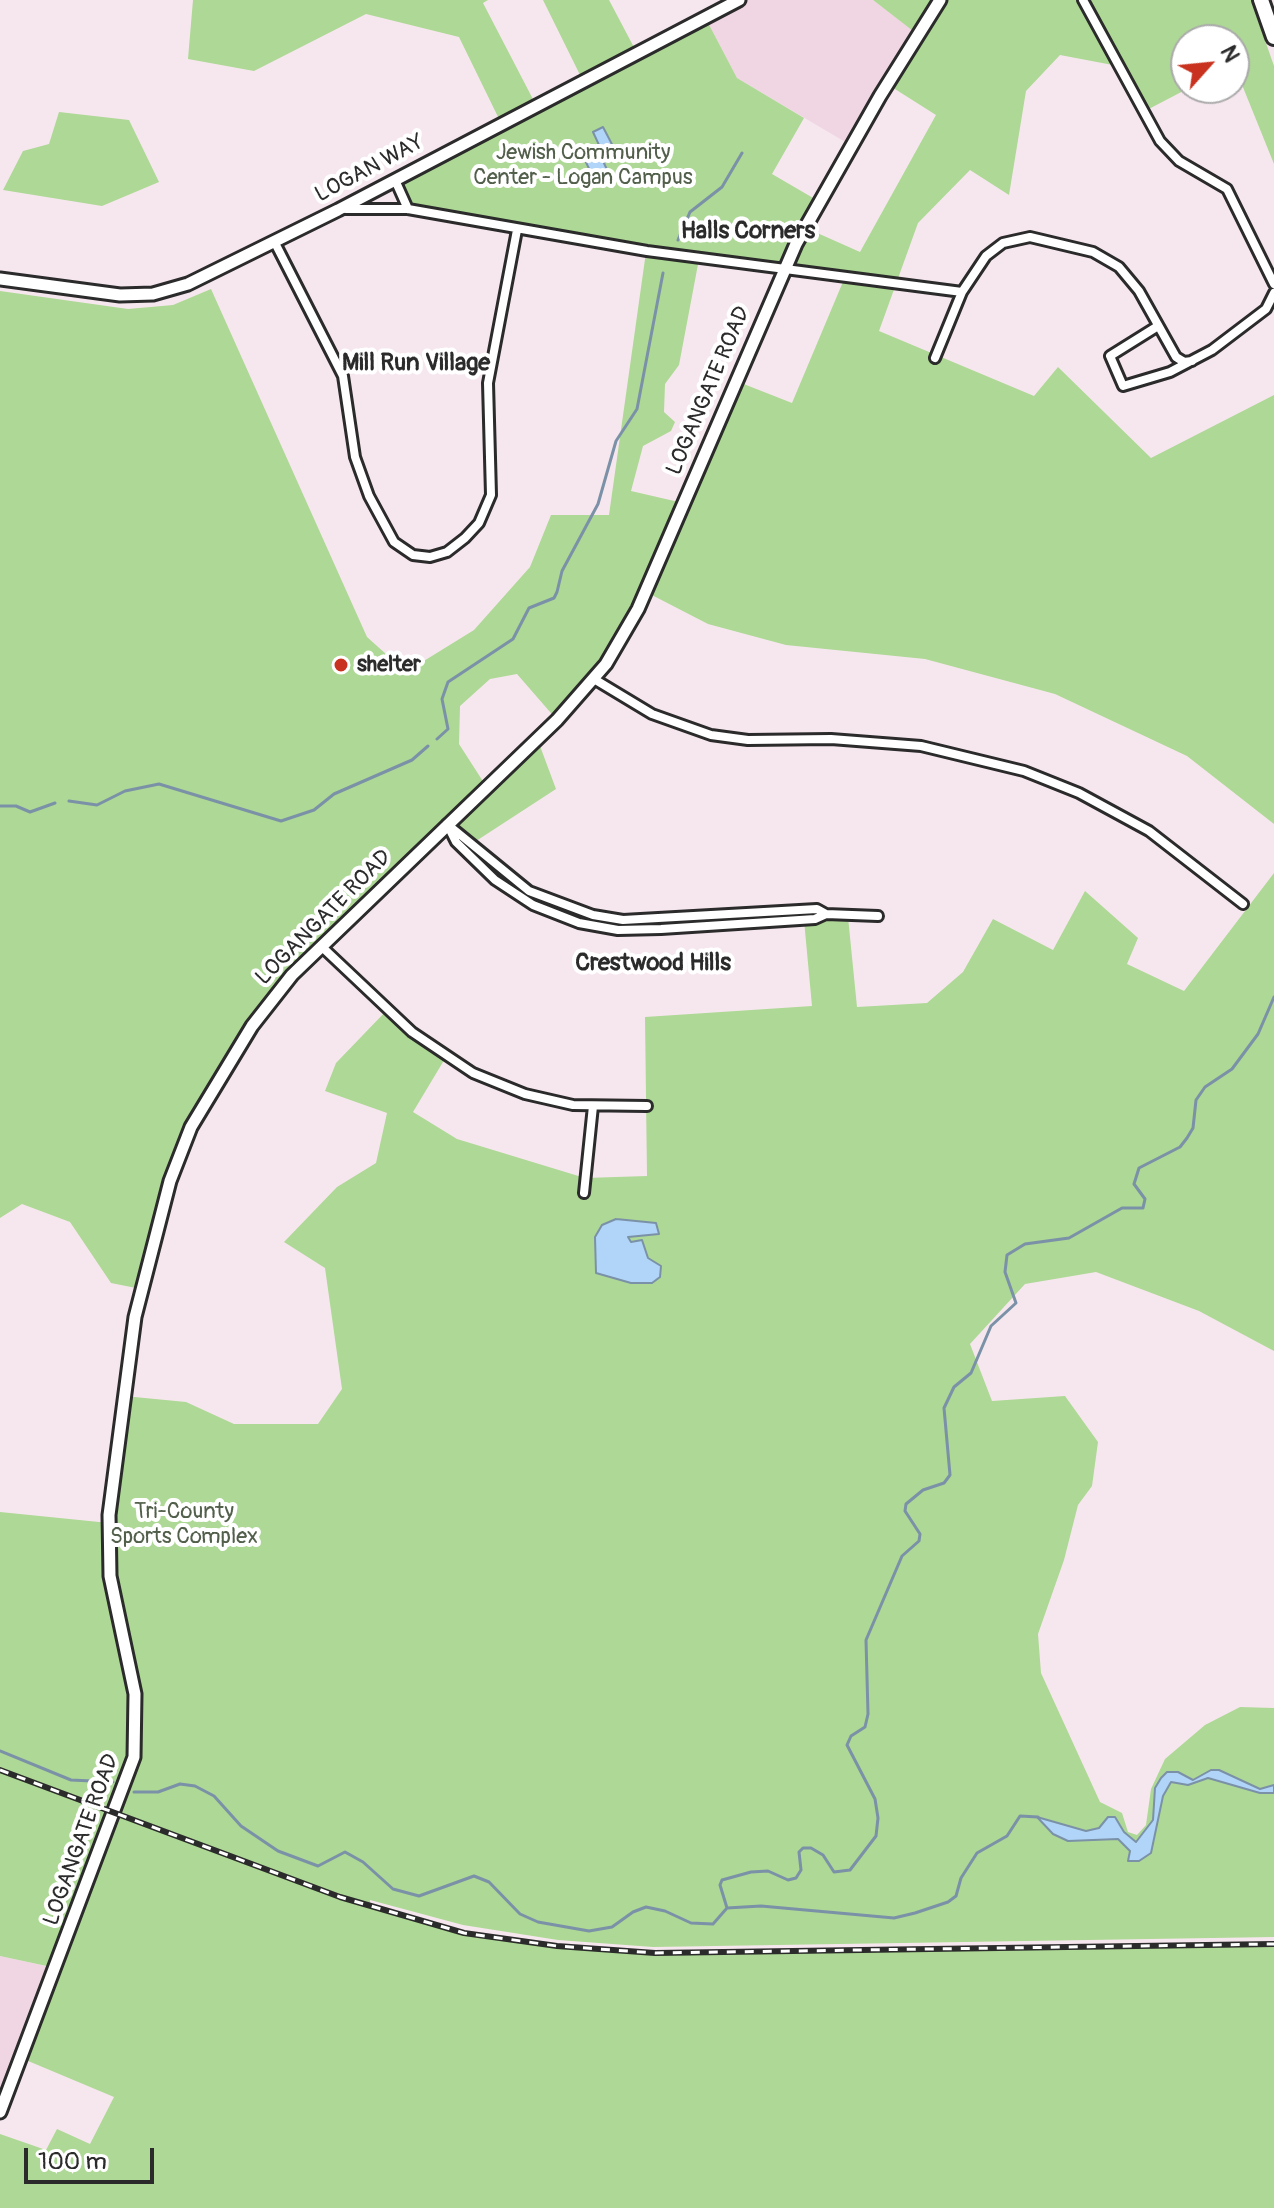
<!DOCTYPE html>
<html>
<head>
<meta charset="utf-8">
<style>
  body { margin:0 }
  #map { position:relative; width:1274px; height:2208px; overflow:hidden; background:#f6e7ee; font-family:Pangolin,sans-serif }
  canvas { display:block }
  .north { position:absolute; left:1170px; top:24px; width:80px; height:80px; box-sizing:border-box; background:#fff; border:2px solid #aaa; border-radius:50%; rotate:63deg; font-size:22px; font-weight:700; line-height:32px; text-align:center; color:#2b2b2b }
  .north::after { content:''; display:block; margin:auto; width:28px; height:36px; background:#c8321e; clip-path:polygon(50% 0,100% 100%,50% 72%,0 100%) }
  .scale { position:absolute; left:24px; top:2148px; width:130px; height:36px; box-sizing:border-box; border:4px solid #2b2b2b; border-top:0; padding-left:10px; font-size:24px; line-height:28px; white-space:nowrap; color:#2b2b2b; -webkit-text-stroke:6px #fff; paint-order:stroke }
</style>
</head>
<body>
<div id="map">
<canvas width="1274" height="2208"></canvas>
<div class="north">N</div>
<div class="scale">100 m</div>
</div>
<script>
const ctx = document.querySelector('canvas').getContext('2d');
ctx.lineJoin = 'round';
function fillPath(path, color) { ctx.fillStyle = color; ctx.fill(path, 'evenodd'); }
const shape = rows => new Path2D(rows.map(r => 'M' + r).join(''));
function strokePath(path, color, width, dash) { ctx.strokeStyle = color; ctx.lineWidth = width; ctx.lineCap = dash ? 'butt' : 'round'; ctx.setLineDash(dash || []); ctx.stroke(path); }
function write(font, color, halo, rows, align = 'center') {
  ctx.font = font + ' Pangolin,sans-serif'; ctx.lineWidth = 8; ctx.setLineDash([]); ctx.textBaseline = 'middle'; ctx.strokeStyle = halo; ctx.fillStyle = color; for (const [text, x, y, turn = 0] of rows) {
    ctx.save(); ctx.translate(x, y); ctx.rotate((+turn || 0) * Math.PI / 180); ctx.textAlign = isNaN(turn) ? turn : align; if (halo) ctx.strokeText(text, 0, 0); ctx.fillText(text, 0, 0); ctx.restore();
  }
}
const built = shape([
  [739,0,873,0,918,34,852,146,737,78,705,17],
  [0,1956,56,1968,0,2109]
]);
const green = shape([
  [193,0,488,0,483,3,536,105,583,81,543,0,609,0,637,53,705,17,737,78,804,118,772,174,820,202,806,228,860,252,936,115,887,84,917,34,873,0,1251,0,1274,66,1274,164,1234,65,1234,40,1186,40,1189,88,1143,112,1118,66,1060,55,1026,91,1009,195,970,170,918,223,879,331,1034,396,1058,367,1151,458,1274,395,1274,824,1187,756,1055,694,925,659,786,645,708,624,646,592,631,624,557,720,517,674,490,679,460,706,459,744,486,786,537,738,556,789,473,843,447,825,292,975,191,1127,141,1289,111,1283,70,1222,22,1204,0,1218,0,291,128,309,173,305,211,289,367,637,406,672,474,630,530,567,551,515,609,515,646,252,408,209,395,180,501,123,459,37,366,14,254,71,188,59],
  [699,259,845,277,792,403,736,381,683,503,631,491,643,446,671,431,675,422,664,412,665,384,679,365],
  [59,112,129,120,159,182,102,206,3,190,23,151,49,144],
  [1274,873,1274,1351,1199,1311,1096,1272,1025,1284,970,1344,992,1401,1065,1396,1098,1442,1092,1486,1078,1505,1064,1560,1038,1634,1041,1673,1100,1802,1122,1813,1128,1832,1137,1835,1146,1825,1151,1789,1165,1759,1205,1725,1240,1707,1274,1708,1274,1937,653,1947,558,1940,463,1925,370,1900,370,1906,465,1933,557,1946,655,1953,1274,1944,1274,2208,0,2208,0,2134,46,2150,57,2129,90,2144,114,2097,21,2058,56,1968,0,1956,0,1512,109,1523,124,1396,186,1402,234,1424,318,1424,342,1389,325,1268,284,1242,337,1187,376,1163,387,1113,325,1091,336,1063,388,1009,446,1057,413,1112,457,1139,585,1178,647,1176,645,1017,812,1006,804,920,826,914,848,917,857,1007,927,1003,963,972,993,919,1053,950,1085,891,1138,938,1127,964,1184,991]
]);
const water = shape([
  [603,127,617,154,603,161,609,174,595,181,582,154,599,145,593,132,603,127],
  [616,1219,656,1223,659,1234,628,1237,631,1242,642,1240,648,1258,661,1266,660,1277,652,1283,631,1283,596,1273,595,1237,602,1225,616,1219],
  [1211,1770,1219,1770,1260,1789,1274,1785,1274,1793,1260,1793,1208,1778,1188,1785,1171,1782,1163,1796,1151,1853,1139,1861,1128,1861,1130,1851,1118,1839,1068,1841,1053,1834,1037,1817,1086,1831,1099,1828,1108,1817,1115,1817,1124,1832,1136,1842,1153,1820,1155,1788,1161,1778,1167,1772,1178,1772,1193,1780,1211,1770]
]);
const stream = shape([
  [678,240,690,212,722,187,742,153],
  [437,739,448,729,442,699,448,682,513,639,529,608,554,598,557,592,562,571,598,504,616,441,637,409,663,273],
  [69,801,97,805,125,791,159,784,281,821,314,810,334,794,412,760,428,746],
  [0,806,16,806,30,812,55,803],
  [0,1751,71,1780,113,1782],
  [134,1792,158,1792,180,1784,195,1786,214,1796,241,1826,278,1851,318,1866,345,1852,363,1862,393,1889,419,1896,474,1876,489,1882,520,1914,538,1922,589,1931,612,1927,633,1912,646,1907,665,1911,691,1923,713,1924,727,1908,720,1885,722,1880,751,1872,768,1871,788,1880,796,1878,801,1870,799,1852,803,1848,811,1848,823,1855,834,1872,850,1870,876,1836,878,1818,875,1799,847,1745,851,1736,865,1727,868,1714,866,1640,902,1556,919,1541,920,1534,905,1511,906,1504,923,1490,944,1483,950,1475,944,1408,954,1387,971,1373,991,1326,1016,1303,1005,1272,1007,1255,1025,1244,1069,1238,1122,1208,1143,1208,1145,1199,1134,1184,1139,1168,1180,1147,1187,1138,1193,1128,1196,1100,1205,1087,1232,1069,1258,1034,1274,997],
  [727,1908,761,1906,894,1918,915,1913,948,1902,956,1896,961,1878,977,1853,1007,1836,1020,1816,1038,1817]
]);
const street = shape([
  [1083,0,1160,141,1179,161,1227,189,1274,284],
  [395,180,408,209],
  [346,209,408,209,647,251,962,292],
  [274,241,343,376,355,457,369,496,394,542,413,555,430,557,447,552,465,538,479,523,491,495,488,383,517,230],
  [1158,326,1110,356,1123,386,1170,372,1212,350,1266,309,1274,293],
  [935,358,962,292,986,256,1003,243,1030,237,1093,252,1119,267,1139,291,1176,357,1184,362,1192,361],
  [594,679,652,714,711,735,748,740,831,739,921,746,1024,771,1079,793,1149,831,1243,904],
  [447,824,529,891,593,915,623,920,817,909,826,914,878,916],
  [447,824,456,842,495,880,533,905,579,923,618,930,661,929,815,919,826,914],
  [321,946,412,1032,473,1073,525,1094,573,1105,647,1106],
  [584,1193,593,1106]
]);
const secondary = shape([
  [0,279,120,295,153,294,188,284,338,210,739,0],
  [0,2112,134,1757,135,1694,110,1576,109,1515,135,1317,170,1181,191,1127,252,1026,292,975,557,720,606,664,638,609,796,244,880,96,940,0]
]);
const highway = shape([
  [1261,0,1274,37]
]);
const rail = shape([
  [0,1770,340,1897,464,1933,557,1946,655,1953,1274,1944]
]);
const markers = [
  [341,665,8,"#c8321e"]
];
const parkNames = [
  ["Jewish Community",583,153],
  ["Center - Logan Campus",583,178],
  ["Tri-County",184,1512],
  ["Sports Complex",184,1537]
];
const streetNames = [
  ["LOGAN WAY",370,169,-28],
  ["LOGANGATE ROAD",709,391,-67],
  ["LOGANGATE ROAD",324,918,-45],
  ["LOGANGATE ROAD",82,1840,-70]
];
const poiNames = [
  ["shelter",357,665]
];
const neighbourhoodNames = [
  ["Halls Corners",748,232],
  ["Mill Run Village",416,364],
  ["Crestwood Hills",653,964]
];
fillPath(built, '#f0d6e3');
fillPath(green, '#aed895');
fillPath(water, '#b0d5f9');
strokePath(water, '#7b91a7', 2);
strokePath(stream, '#7b91a7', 3);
strokePath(street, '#2b2b2b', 14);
strokePath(secondary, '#2b2b2b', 17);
strokePath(highway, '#2b2b2b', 20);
strokePath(street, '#fff', 8);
strokePath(secondary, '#fff', 11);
strokePath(highway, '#fff', 14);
strokePath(rail, '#2b2b2b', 6);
strokePath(rail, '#fff', 3, [9]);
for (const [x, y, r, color] of markers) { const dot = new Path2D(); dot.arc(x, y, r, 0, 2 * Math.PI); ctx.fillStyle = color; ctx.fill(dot); strokePath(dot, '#fff', 3); }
write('22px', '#525f4b', '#fff', parkNames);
write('22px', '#2b2b2b', '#fff', streetNames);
write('bold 22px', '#2b2b2b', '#fff', poiNames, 'left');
write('bold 24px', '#2b2b2b', '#fff', neighbourhoodNames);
</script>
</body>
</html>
